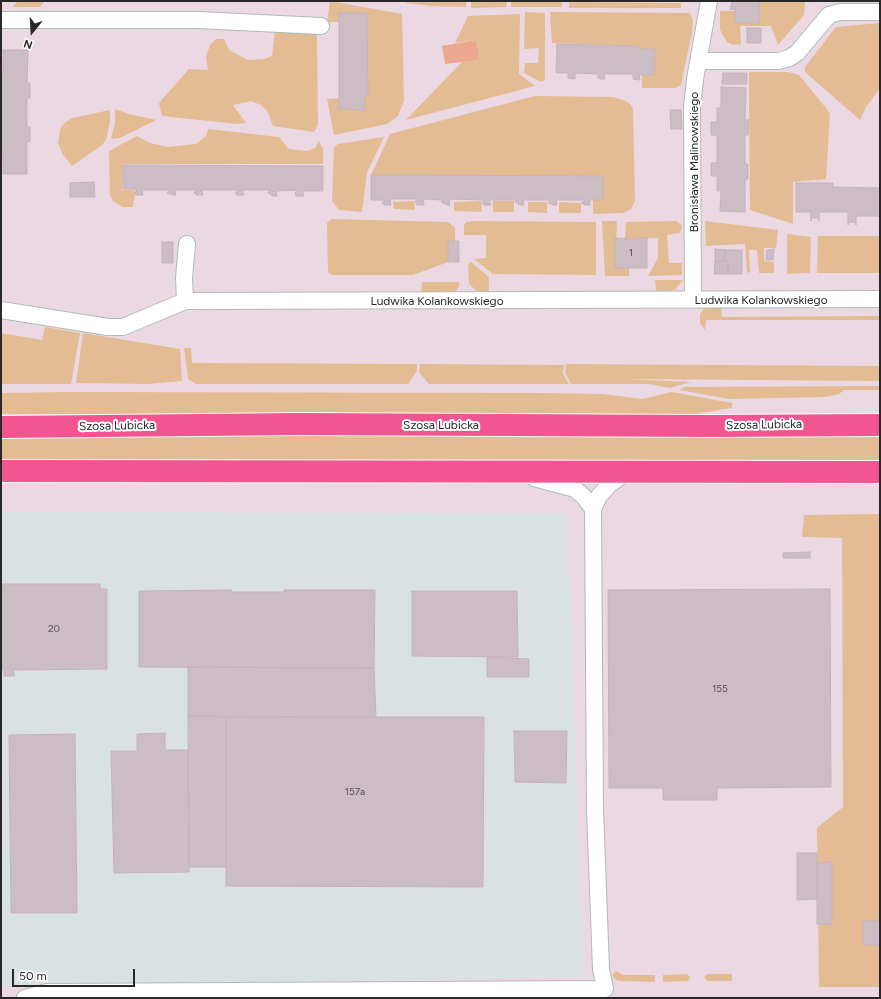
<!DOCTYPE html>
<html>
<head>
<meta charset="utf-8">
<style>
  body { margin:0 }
  #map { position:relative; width:881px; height:999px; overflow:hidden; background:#ebd8e3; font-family:Figtree,sans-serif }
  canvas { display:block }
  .frame { position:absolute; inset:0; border:2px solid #282828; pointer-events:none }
  .north { position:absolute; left:12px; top:12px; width:40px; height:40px; -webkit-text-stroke:3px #fff; paint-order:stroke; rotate:198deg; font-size:11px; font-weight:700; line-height:16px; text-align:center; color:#282828 }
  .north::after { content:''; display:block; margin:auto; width:14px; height:18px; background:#282828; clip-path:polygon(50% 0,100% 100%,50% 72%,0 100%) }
  .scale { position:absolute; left:12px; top:969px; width:123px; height:18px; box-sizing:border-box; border:2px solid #282828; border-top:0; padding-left:5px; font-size:12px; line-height:14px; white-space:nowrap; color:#282828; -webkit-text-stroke:3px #fff; paint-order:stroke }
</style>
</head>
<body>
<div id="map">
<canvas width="881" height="999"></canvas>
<div class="frame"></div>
<div class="north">N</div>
<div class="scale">50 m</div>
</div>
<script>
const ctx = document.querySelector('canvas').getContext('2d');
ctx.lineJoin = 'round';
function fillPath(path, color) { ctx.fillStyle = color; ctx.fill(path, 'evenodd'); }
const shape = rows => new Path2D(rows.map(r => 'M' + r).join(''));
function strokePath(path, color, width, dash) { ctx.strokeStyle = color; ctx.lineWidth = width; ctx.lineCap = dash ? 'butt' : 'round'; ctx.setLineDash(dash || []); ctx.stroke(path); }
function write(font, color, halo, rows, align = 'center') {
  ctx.font = font + ' Figtree,sans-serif'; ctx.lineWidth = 4; ctx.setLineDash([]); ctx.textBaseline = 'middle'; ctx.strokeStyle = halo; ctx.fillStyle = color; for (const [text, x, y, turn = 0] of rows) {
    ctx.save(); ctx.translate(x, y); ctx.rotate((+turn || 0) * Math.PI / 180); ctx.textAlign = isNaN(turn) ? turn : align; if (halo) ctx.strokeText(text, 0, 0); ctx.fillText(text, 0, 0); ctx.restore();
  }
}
const industrial = shape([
  [1,512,567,513,584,977,1,986]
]);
const green = shape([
  [18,1,45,1,40,7,12,7],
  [330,1,402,14,404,101,398,116,387,124,334,135,327,99,339,98,339,109,364,110,365,96,368,95,367,13,339,13,339,22,327,22],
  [406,1,466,1,466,7,431,6,406,3],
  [507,1,506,7,471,8,471,2],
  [759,1,805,1,804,15,778,45,771,26,740,26,741,44,733,45,727,42,720,30,720,11,735,11,759,23],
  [511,2,562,2,562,7,511,7],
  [569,2,681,3,681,8,569,8],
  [525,12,545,13,545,80,541,82,524,73,525,63,538,63,539,48,524,49],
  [550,12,690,13,693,21,692,32,681,85,675,88,642,88,642,75,654,75,655,49,638,49,638,46,552,43],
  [520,14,519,74,535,86,406,120,462,62,480,60,476,40,455,43,468,16],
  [880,23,880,88,866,107,860,120,805,72,805,67,836,27],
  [275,29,315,32,317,37,318,125,314,132,273,126,268,112,261,105,251,101,233,105,246,123,238,124,162,116,159,103,189,69,208,70,206,57,210,45,216,39,224,39,229,50,248,60,264,59,272,56],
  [749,72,788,72,799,75,830,113,826,179,793,182,793,224,750,210],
  [535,96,613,97,626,101,631,105,633,110,635,201,631,209,623,213,593,214,593,200,603,200,603,176,371,175,390,134],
  [115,109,129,114,156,120,120,138,111,139,115,123],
  [110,110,110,122,106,140,102,145,72,166,63,155,58,143,60,130,62,125,72,118],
  [208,129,279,137,289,149,307,151,315,148,319,141,323,149,323,164,123,164,122,190,135,190,133,192,135,194,133,207,123,207,113,201,110,195,109,151,137,136,150,143,168,147,196,144,206,136],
  [384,137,367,172,362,212,339,210,332,201,334,147,338,144],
  [414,201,415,210,394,209,393,202],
  [481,201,482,212,454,211,454,202],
  [514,201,514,212,493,212,493,201],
  [528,202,547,202,547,213,528,212],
  [559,202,581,203,581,213,559,213],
  [331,219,448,222,455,228,455,241,448,241,448,262,413,275,332,275,328,272,327,223],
  [473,221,596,222,596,275,493,274,474,259,486,258,486,235,464,235,464,225,466,222],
  [602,221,617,221,615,267,629,268,629,276,605,276],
  [677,221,682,226,680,233,667,235,669,263,682,263,682,275,648,276,658,258,658,238,629,239,625,238,626,222],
  [705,221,778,230,776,248,764,248,764,261,774,262,774,273,759,273,757,250,749,250,750,273,747,272,745,244,706,246],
  [787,234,811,237,810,273,787,274],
  [818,236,880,236,880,273,817,273],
  [471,262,489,277,489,293,478,292,469,284,468,265],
  [655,280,683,280,675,290,658,292,656,290],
  [422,282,459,282,459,286,454,294,421,295],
  [721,304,722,317,880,316,880,320,706,320,705,330,700,323,700,314,703,310,706,307],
  [45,327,80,333,71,384,1,384,1,333,42,340],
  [83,333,180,349,182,381,149,384,76,383],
  [184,348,191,348,192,363,417,364,417,371,408,384,196,384,188,379],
  [420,364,564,365,563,373,569,384,429,384,419,372],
  [566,364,880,366,880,381,627,379,691,382,670,388,649,384,571,384,565,373],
  [880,386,880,390,844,390,839,394,825,397,729,399,679,390,685,387],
  [69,392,543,393,603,394,642,399,672,392,732,403,732,408,694,414,1,414,1,393],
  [880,435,880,462,1,461,1,436],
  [880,514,880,987,819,987,817,828,843,807,842,538,802,537,804,515],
  [616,971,623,975,655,975,655,982,620,981,616,980,612,975],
  [687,974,690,977,688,981,663,982,663,975],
  [707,974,732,974,732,981,707,981,704,977]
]);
const pitch = shape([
  [476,40,480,60,445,64,442,46]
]);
const building = shape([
  [732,1,733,3,735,1,759,1,759,23,735,23,735,9,730,10,732,1],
  [339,13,367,13,368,96,365,96,365,110,339,109,339,13],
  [747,28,761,28,761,43,747,43,747,28],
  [557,44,639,46,638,49,655,49,654,75,639,75,640,80,633,79,633,74,604,74,605,79,601,79,598,78,598,74,575,73,575,79,568,78,568,73,556,73,557,44],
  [3,50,28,50,27,83,30,83,30,98,27,98,27,127,30,127,30,142,27,142,27,174,3,174,3,154,1,154,1,71,3,71,3,50],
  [723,73,747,73,747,84,722,84,723,73],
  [721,87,746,88,745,120,749,120,748,135,745,135,745,164,748,164,748,179,745,179,745,212,720,211,721,191,717,191,717,176,711,176,711,163,717,163,717,135,711,135,711,122,717,122,717,108,721,108,721,87],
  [670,110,681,110,682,129,671,129,670,110],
  [123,165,323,166,323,191,302,191,304,196,296,196,295,193,297,190,276,191,277,196,273,196,268,193,270,190,242,190,244,195,237,195,235,192,237,193,237,190,202,190,203,195,196,195,196,193,194,193,196,190,175,190,176,195,173,195,167,193,169,190,142,190,143,195,136,195,134,192,136,192,136,189,123,189,123,165],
  [371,175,603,176,603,200,589,200,590,205,584,205,581,202,584,202,584,200,556,200,557,205,554,205,548,203,550,200,523,200,524,205,520,205,515,202,517,200,489,200,491,205,484,205,482,202,484,202,484,200,449,199,450,205,447,205,441,202,443,200,423,199,424,205,417,205,415,202,417,199,390,199,391,205,384,205,382,202,384,202,384,200,371,200,371,175],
  [94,182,95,197,70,197,70,183,94,182],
  [796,183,833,183,833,187,880,188,880,216,856,216,856,225,856,223,852,222,849,222,848,225,848,212,819,212,819,221,818,218,811,218,811,221,811,212,796,212,796,183],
  [615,238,634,239,634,238,647,238,647,268,615,268,615,238],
  [448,241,459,241,459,262,448,262,448,241],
  [162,242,173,242,173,263,162,263,162,242],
  [715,249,725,250,724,261,715,261,715,249],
  [774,249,773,260,766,260,767,250,774,249],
  [725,250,742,250,742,274,728,274,728,261,724,261,725,250],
  [715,261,728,261,728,274,714,274,715,261],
  [810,552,810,558,783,558,783,553,810,552],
  [1,584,100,584,100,589,107,589,107,669,14,670,14,676,4,676,4,670,1,670,1,584],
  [830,589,831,787,717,788,717,800,663,800,663,788,609,788,608,590,830,589],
  [231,590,231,592,284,592,284,590,375,590,374,668,139,667,139,591,231,590],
  [412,591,517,591,518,657,412,656,412,591],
  [487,657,529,659,529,677,487,677,487,657],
  [188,667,374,668,376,717,188,716,188,667],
  [188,716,226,717,226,867,189,867,188,716],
  [226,717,484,717,483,887,226,886,226,717],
  [514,731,567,731,566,783,515,782,514,731],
  [165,733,165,750,188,750,189,872,114,873,111,751,137,751,137,734,165,733],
  [75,734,77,913,11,913,9,735,75,734],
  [797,853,817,853,817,899,797,900,797,853],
  [832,862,832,924,817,924,817,863,832,862],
  [863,921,880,921,880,945,863,945,863,921]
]);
const minor = shape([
  [1,20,198,20,321,26],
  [699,61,779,61,789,58,797,53,829,15,840,12,880,12],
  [693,300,692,107,695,79,709,1],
  [185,301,184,278,187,244],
  [1,310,108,327,123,327,185,301,880,299],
  [534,478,575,489,584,497,593,509],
  [25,998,47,992,605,989,601,969,595,810,593,509,599,496,610,484,627,472]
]);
const primary = shape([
  [1,427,299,424,712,426,880,425],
  [1,471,880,472]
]);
const numberNames = [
  ["1",631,253],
  ["20",54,629],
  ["155",720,689],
  ["157a",355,792]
];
const streetNames = [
  ["Bronisława Malinowskiego",694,162,-90],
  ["Ludwika Kolankowskiego",761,300],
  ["Ludwika Kolankowskiego",437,301],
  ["Szosa Lubicka",441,425],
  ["Szosa Lubicka",764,425,-1],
  ["Szosa Lubicka",117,426,-1]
];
fillPath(industrial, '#dae1e2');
fillPath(green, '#e3bc93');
fillPath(pitch, '#eba88e');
fillPath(building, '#ccbdc5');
strokePath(building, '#c6b2bc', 1);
strokePath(minor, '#adbcb7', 18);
strokePath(primary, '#fff', 24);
strokePath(minor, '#fff', 16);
strokePath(primary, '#f35591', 22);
write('10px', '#514d4f', null, numberNames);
write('12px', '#282828', '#fff', streetNames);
</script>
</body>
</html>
